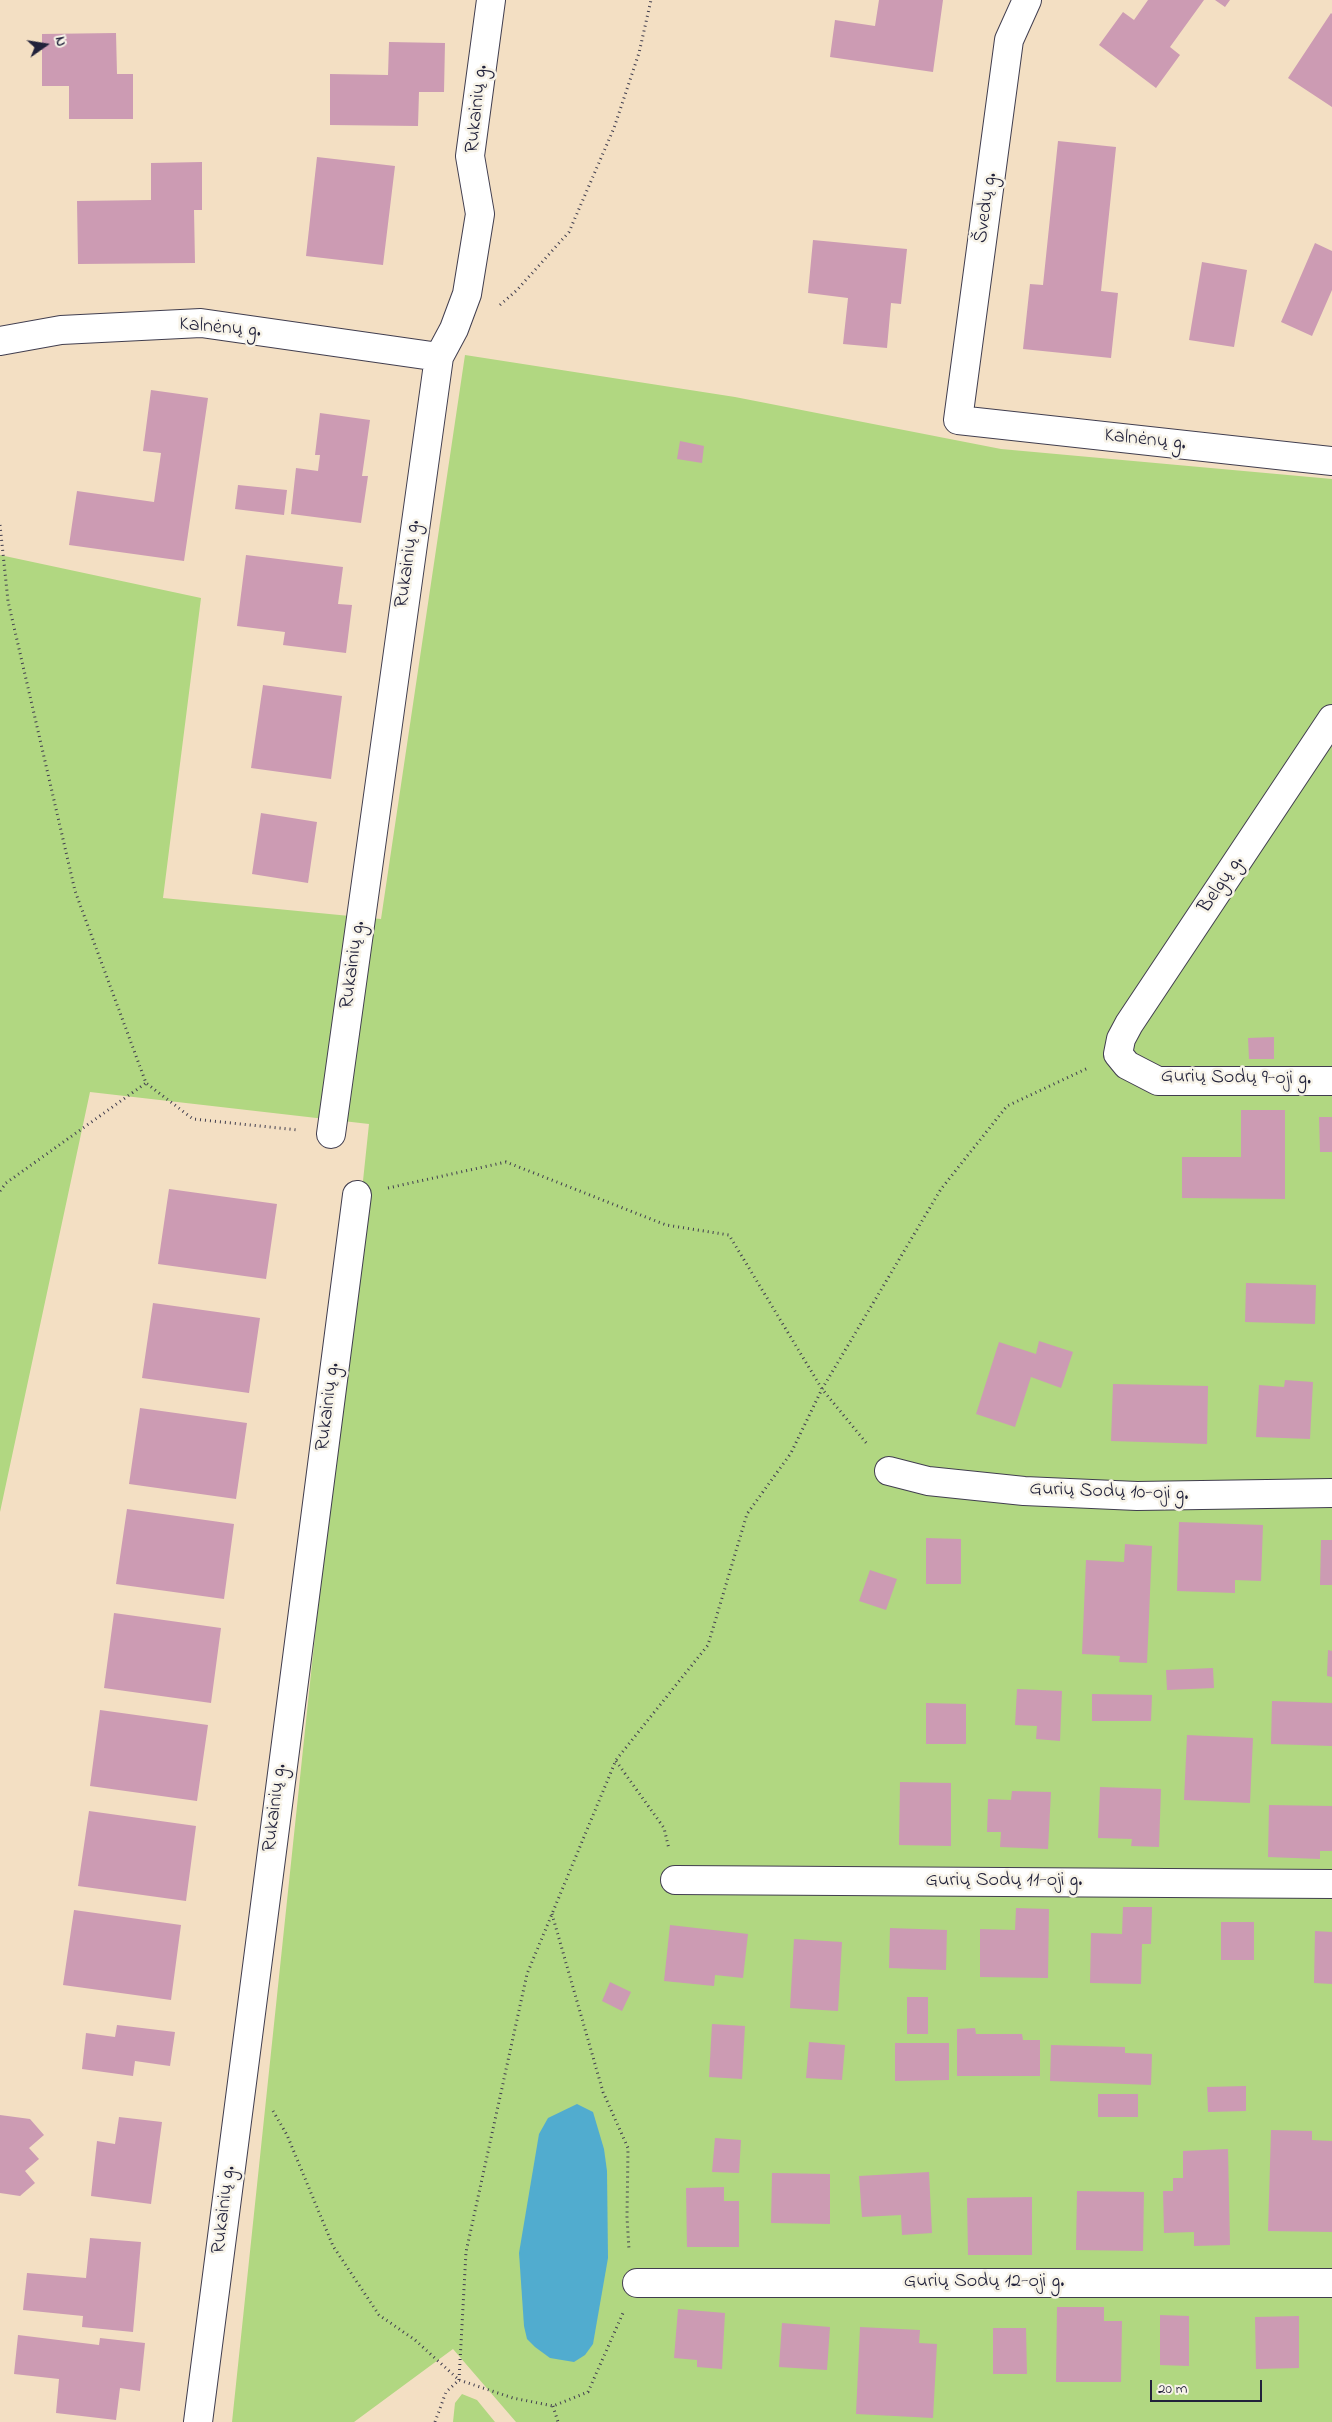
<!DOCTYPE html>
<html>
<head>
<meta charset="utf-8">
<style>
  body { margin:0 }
  #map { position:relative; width:1332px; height:2422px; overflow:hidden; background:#f3dfc3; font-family:"Indie Flower",sans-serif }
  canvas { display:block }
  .north { position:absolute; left:20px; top:20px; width:50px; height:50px; -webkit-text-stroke:4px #f7f3e8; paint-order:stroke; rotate:77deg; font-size:14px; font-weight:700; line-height:20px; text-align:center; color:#22223b }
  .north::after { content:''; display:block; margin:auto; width:18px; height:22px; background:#22223b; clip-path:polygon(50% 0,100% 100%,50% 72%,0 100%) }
  .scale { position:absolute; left:1150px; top:2380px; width:112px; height:22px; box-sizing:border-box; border:2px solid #22223b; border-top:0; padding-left:6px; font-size:15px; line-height:18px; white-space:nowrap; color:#22223b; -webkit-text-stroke:4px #f7f3e8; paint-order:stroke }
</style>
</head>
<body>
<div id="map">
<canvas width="1332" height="2422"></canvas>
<div class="north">N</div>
<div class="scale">20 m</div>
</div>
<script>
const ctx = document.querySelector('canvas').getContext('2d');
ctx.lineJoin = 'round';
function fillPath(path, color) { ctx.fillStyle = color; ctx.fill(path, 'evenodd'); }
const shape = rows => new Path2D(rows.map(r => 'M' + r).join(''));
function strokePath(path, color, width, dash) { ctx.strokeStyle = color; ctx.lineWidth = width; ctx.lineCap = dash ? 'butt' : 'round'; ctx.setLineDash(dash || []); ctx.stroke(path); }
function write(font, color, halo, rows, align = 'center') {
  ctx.font = font + ' "Indie Flower",sans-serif'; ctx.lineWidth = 5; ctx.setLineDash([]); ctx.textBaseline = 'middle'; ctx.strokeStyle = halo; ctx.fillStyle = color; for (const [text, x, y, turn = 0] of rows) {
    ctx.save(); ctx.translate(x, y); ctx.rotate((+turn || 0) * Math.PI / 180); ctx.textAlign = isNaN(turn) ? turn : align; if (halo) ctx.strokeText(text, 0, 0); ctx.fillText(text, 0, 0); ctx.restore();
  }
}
const green = shape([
  [465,355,735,397,1001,449,1332,479,1332,2422,516,2422,453,2349,354,2422,232,2422,369,1124,90,1092,0,1512,0,555,201,598,163,898,381,919],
  [462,2394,477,2400,495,2422,453,2422,455,2403]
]);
const water = shape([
  [577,2104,593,2112,604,2149,607,2171,608,2258,593,2344,585,2355,574,2362,550,2358,535,2347,527,2339,524,2326,519,2253,539,2134,548,2118]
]);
const building = shape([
  [879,0,943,0,933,72,830,57,835,20,875,26],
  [1148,0,1204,0,1170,47,1180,55,1156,88,1099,45,1123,12,1134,20],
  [1215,0,1230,0,1225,7],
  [1331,13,1332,14,1332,107,1288,78],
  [116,33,117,74,133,74,133,119,69,119,69,86,42,86,42,34],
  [389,42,445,43,444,92,419,92,418,126,330,125,330,74,388,75],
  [1058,141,1116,147,1101,291,1118,293,1111,358,1023,349,1030,284,1043,285],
  [317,157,395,166,383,265,306,256],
  [202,162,202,210,194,210,195,263,78,264,77,201,151,200,151,163],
  [813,240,907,249,901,304,891,303,887,348,843,344,848,298,808,293],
  [1315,243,1332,251,1332,290,1312,336,1281,322],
  [1202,262,1247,270,1234,347,1189,340],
  [151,390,208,398,184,561,69,545,77,491,154,502,161,453,143,451],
  [320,413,370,420,362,476,368,476,361,523,291,514,296,468,318,471,320,455,315,455],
  [680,441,704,446,702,463,677,459],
  [238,485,287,490,284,515,235,509],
  [246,555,343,567,338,604,352,605,346,653,283,645,285,632,237,626],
  [263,685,342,696,331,779,251,768],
  [261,813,317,822,308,883,252,874],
  [1274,1037,1274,1059,1249,1059,1248,1038],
  [1241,1110,1285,1110,1285,1199,1182,1198,1182,1157,1241,1157],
  [1319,1117,1332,1117,1332,1152,1320,1152],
  [169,1189,277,1204,266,1279,158,1264],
  [1246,1283,1316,1285,1315,1324,1245,1322],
  [153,1303,260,1318,249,1393,142,1378],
  [1039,1341,1073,1352,1061,1388,1031,1377,1015,1427,976,1414,999,1342,1036,1354],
  [1285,1380,1313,1382,1310,1439,1256,1437,1259,1385,1284,1387],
  [1113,1384,1208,1386,1207,1444,1111,1441],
  [140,1408,247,1423,236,1499,129,1484],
  [127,1509,234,1524,224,1599,116,1584],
  [1179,1522,1263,1525,1261,1581,1235,1580,1235,1593,1177,1591],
  [926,1538,961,1539,961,1584,926,1584],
  [1321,1540,1332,1540,1332,1585,1320,1585],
  [1125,1544,1152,1546,1147,1663,1119,1662,1120,1656,1082,1654,1086,1560,1124,1562],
  [870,1570,897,1579,886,1610,859,1601],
  [114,1613,221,1628,211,1703,104,1688],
  [1328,1650,1332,1651,1332,1677,1327,1676],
  [1213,1668,1214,1688,1167,1690,1166,1670],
  [1017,1689,1062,1691,1060,1741,1036,1739,1037,1726,1015,1725],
  [1092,1694,1152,1695,1151,1721,1092,1721],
  [1272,1701,1332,1703,1332,1746,1271,1744],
  [926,1703,966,1704,966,1744,926,1744],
  [100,1710,208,1725,197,1801,90,1786],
  [1187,1735,1253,1738,1250,1803,1184,1800],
  [900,1782,951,1783,951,1846,899,1845],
  [1100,1787,1161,1789,1159,1847,1131,1846,1132,1839,1098,1838],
  [1012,1791,1051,1792,1048,1849,1000,1847,1001,1832,987,1832,988,1799,1011,1800],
  [1269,1805,1332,1806,1332,1851,1320,1851,1320,1859,1268,1857],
  [89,1811,196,1826,186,1901,78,1886],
  [1123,1907,1152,1907,1151,1944,1142,1944,1141,1984,1090,1983,1091,1933,1122,1934],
  [1016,1908,1049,1909,1048,1978,980,1977,980,1929,1015,1930],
  [74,1910,181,1925,171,2000,63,1985],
  [1221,1922,1254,1922,1254,1960,1221,1960],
  [670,1925,748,1934,743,1978,715,1975,714,1986,664,1981],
  [890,1928,947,1930,946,1970,889,1968],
  [1315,1931,1332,1932,1332,1984,1314,1983],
  [794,1939,842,1942,838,2011,790,2008],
  [610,1982,631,1992,622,2011,602,2001],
  [907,1997,928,1997,928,2034,907,2034],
  [712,2024,745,2026,742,2079,709,2077],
  [117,2025,175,2032,170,2066,135,2061,133,2076,82,2069,86,2033,115,2037],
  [975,2028,976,2034,1022,2034,1023,2040,1040,2040,1040,2076,957,2076,957,2029],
  [809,2042,845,2045,842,2080,806,2078],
  [895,2043,949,2043,949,2080,895,2081],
  [1051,2045,1125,2047,1125,2053,1152,2054,1151,2085,1050,2081],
  [1246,2086,1246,2111,1208,2112,1207,2087],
  [1098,2094,1138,2094,1138,2117,1098,2117],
  [0,2115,30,2119,44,2135,29,2148,39,2159,25,2171,35,2183,20,2196,0,2193],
  [119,2117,162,2122,151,2204,91,2196,97,2141,115,2144],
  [1271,2130,1312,2131,1312,2140,1332,2141,1332,2232,1268,2231],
  [715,2138,741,2140,739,2173,712,2172],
  [1228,2149,1230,2245,1194,2246,1194,2232,1164,2233,1163,2191,1173,2191,1173,2178,1183,2178,1183,2151],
  [929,2172,932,2233,902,2235,901,2215,862,2217,859,2176],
  [772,2173,830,2174,830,2224,771,2223],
  [724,2187,724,2201,739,2201,739,2247,687,2247,686,2188],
  [1077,2191,1144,2192,1143,2251,1076,2250],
  [1032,2197,1032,2255,968,2255,967,2198],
  [90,2238,141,2242,133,2332,82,2327,83,2316,23,2310,27,2273,86,2278],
  [1057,2307,1104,2307,1104,2321,1122,2321,1121,2382,1056,2382],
  [678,2309,725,2313,722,2369,697,2367,697,2360,674,2358],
  [1160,2315,1189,2316,1189,2366,1160,2365],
  [1299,2316,1299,2368,1256,2369,1255,2317],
  [782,2323,830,2327,827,2370,779,2367],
  [860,2327,920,2330,919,2343,937,2344,933,2418,856,2414],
  [993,2328,1026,2328,1027,2374,993,2374],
  [18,2335,99,2345,100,2338,145,2343,140,2391,120,2388,116,2420,56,2413,59,2379,14,2374]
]);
const path = shape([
  [500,305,517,290,569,232,614,128,639,53,651,0],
  [0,525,8,601,75,891,146,1083,193,1119,298,1130],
  [388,1188,506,1162,666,1225,729,1235,822,1389,868,1445],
  [0,1191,6,1183,146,1083],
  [616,1761,664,1828,669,1849],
  [552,1914,603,2092,628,2148,627,2217,629,2250],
  [273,2111,287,2135,333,2246,379,2315,415,2340,458,2379],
  [459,2380,466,2252,527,1974,616,1760,708,1645,747,1514,791,1453,822,1389,941,1189,1007,1106,1088,1068],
  [553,2406,558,2422],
  [435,2422,446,2392,459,2380,513,2398,553,2406,588,2392,623,2313]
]);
const street = shape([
  [1027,0,1009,40,958,420,1332,461],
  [0,341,61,330,201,323,439,357],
  [1332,719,1129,1024,1121,1039,1118,1054,1127,1065,1158,1081,1332,1081],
  [331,1134,439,357,454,329,467,294,480,214,470,156,491,0],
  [889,1471,928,1481,1024,1491,1137,1496,1332,1493],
  [675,1880,1332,1884],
  [637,2283,1332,2283],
  [198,2422,357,1195]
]);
const streetNames = [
  ["Rukainių g.",478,109,-84],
  ["Švedų g.",987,208,-82],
  ["Kalnėnų g.",220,329,5],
  ["Kalnėnų g.",1145,441,6],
  ["Rukainių g.",409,564,-82],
  ["Belgų g.",1222,885,-56],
  ["Rukainių g.",354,965,-82],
  ["Gurių Sodų 9-oji g.",1236,1079,1],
  ["Rukainių g.",329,1407,-83],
  ["Gurių Sodų 10-oji g.",1109,1493,2],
  ["Rukainių g.",276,1808,-83],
  ["Gurių Sodų 11-oji g.",1004,1882],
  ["Rukainių g.",225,2210,-83],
  ["Gurių Sodų 12-oji g.",984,2283]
];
fillPath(green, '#b1d781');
fillPath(water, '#51accf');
fillPath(building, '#cc9bb3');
strokePath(street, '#413e4f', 30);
strokePath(path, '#413e4f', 3, [1, 4]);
strokePath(street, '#fff', 28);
write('20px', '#22223b', '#f7f3e8', streetNames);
</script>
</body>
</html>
